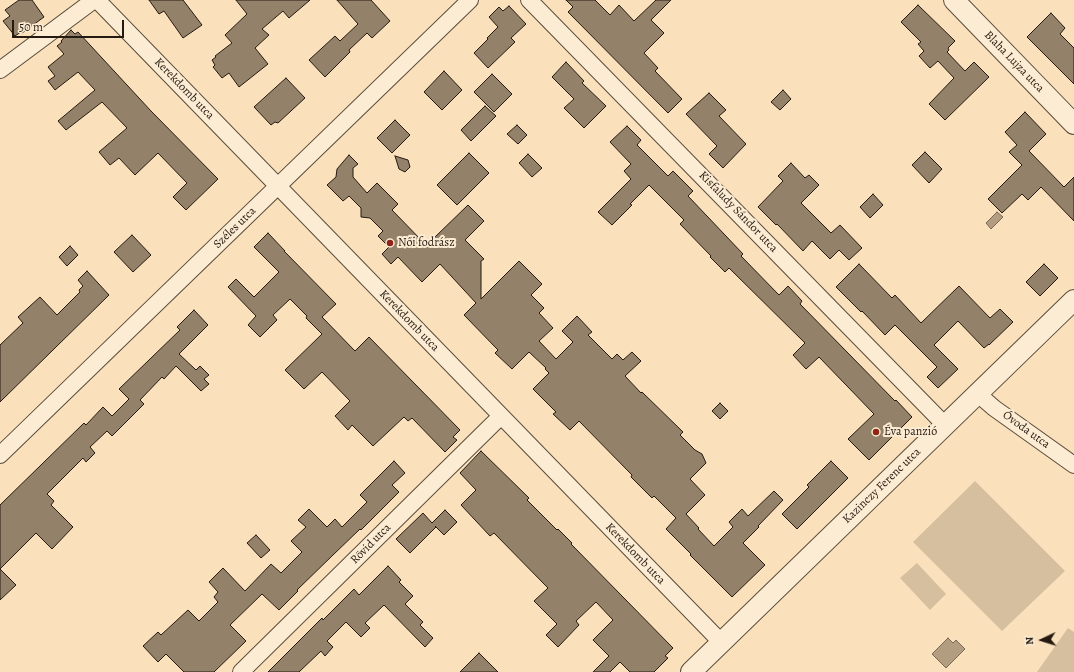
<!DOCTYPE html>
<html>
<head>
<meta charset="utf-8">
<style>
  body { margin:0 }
  #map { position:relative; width:1074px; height:672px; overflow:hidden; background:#fae1bb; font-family:Alegreya,serif }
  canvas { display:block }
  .north { position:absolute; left:1022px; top:620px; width:40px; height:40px; -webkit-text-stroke:3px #fcecd3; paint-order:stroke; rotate:266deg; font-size:11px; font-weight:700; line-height:16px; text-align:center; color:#251a11 }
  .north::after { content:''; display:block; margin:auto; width:14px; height:18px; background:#251a11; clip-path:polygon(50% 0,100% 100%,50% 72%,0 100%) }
  .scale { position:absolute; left:12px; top:20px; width:112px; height:18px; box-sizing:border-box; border:2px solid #251a11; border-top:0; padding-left:5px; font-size:12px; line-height:14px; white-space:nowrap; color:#251a11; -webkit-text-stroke:3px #fcecd3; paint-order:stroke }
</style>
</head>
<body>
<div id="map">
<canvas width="1074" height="672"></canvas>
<div class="north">N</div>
<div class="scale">50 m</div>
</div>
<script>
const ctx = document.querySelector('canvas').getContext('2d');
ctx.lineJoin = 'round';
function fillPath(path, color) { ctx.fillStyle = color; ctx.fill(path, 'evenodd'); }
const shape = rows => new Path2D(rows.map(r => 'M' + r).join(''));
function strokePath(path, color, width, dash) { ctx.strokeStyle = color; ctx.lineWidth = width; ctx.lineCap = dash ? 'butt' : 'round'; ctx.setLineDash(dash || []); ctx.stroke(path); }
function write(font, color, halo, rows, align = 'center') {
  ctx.font = font + ' Alegreya,serif'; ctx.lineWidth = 4; ctx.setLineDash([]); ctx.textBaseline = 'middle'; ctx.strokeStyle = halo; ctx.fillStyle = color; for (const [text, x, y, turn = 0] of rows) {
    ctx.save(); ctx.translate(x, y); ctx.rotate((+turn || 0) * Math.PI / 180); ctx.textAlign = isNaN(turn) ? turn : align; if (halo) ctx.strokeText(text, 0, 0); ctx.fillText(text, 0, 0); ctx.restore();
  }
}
const green = shape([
  [975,481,1065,571,1002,631,913,542],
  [917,563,946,594,930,610,900,578],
  [1068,628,1074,632,1074,672,1037,672]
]);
const water = shape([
  [997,212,1003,217,991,229,986,223,997,212],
  [948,638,953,643,956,640,965,649,946,668,932,654,948,638]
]);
const building = shape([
  [19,0,32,0,44,17,22,33,21,32,15,36,3,21,10,16,5,10,19,0],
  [149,0,183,0,202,25,183,38,164,11,159,14,149,0],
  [236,0,310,0,289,18,283,11,262,29,269,35,255,48,268,64,239,87,229,73,222,78,213,67,215,65,212,60,216,57,215,56,232,43,225,35,247,14,236,0],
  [337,0,371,0,390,21,372,38,367,33,349,50,350,52,325,77,309,60,335,36,340,41,358,24,337,0],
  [566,0,595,0,610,15,619,5,634,21,656,0,671,0,651,20,664,33,644,53,658,68,655,71,682,99,668,113,568,12,573,7,566,0],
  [918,5,955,41,948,48,949,50,947,52,965,71,974,62,989,77,945,120,929,104,954,78,938,61,930,68,919,56,924,51,918,44,921,42,901,22,918,5],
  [509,6,526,24,511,38,515,42,488,68,474,53,488,39,487,38,498,27,489,17,499,7,503,11,509,6],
  [1051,13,1065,28,1060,34,1074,48,1074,84,1027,37,1051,13],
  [71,30,75,34,78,32,151,111,218,179,186,210,173,197,187,183,158,153,135,175,119,158,110,165,99,152,127,128,102,102,66,130,58,121,95,90,78,72,55,90,48,81,55,76,48,67,64,54,57,46,62,42,61,41,71,30],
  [566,62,584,81,582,83,606,106,584,128,564,108,574,99,552,77,566,62],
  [444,71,462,90,442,110,424,92,444,71],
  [492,74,512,94,494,112,474,92,492,74],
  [286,78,305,98,278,123,275,122,271,125,254,107,286,78],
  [783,90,791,99,780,110,771,102,783,90],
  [709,93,726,110,719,116,746,144,723,168,709,154,717,146,686,114,709,93],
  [485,106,496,116,471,141,461,130,485,106],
  [1025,112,1046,134,1029,151,1064,187,1074,177,1074,221,1041,187,1028,200,1022,194,1002,213,988,199,1022,165,1009,152,1017,145,1005,132,1025,112],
  [395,120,410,135,392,153,377,138,395,120],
  [517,125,527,135,518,144,507,134,517,125],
  [627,126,641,140,637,145,668,176,673,171,693,191,688,196,743,254,741,256,779,295,788,286,802,301,800,304,895,401,896,400,912,417,869,460,848,439,874,414,819,357,806,369,793,355,805,343,729,268,725,272,710,257,711,256,680,224,684,220,649,185,630,204,632,205,612,225,598,212,631,179,624,171,631,164,610,142,627,126],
  [925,152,942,169,929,183,912,165,925,152],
  [469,153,489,173,457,205,437,185,469,153],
  [528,154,542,168,532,177,519,163,528,154],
  [349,155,358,164,353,168,353,177,367,193,377,183,398,204,392,210,425,244,434,236,435,237,468,205,484,221,465,240,484,259,481,261,481,299,519,261,542,284,531,295,544,308,539,313,553,328,539,341,556,359,573,342,562,331,577,316,592,332,588,335,612,359,617,354,623,360,632,352,641,361,625,376,641,393,642,392,683,432,680,435,695,450,702,454,706,463,690,479,705,495,686,514,699,528,698,529,714,546,733,527,729,522,742,509,748,516,774,491,783,500,758,526,759,527,743,543,765,565,732,597,690,555,691,554,666,529,676,518,654,496,652,498,631,477,632,475,579,421,570,430,553,414,556,412,533,389,549,373,545,369,546,368,529,352,512,369,495,353,498,350,464,315,476,303,440,264,422,282,398,257,391,264,382,254,389,247,378,236,383,231,370,218,361,217,361,208,349,196,343,201,327,185,336,177,337,169,349,155],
  [395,156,408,160,410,167,405,172,399,169,395,156],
  [791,163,805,178,809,175,819,185,801,203,831,233,840,225,862,248,849,260,839,250,830,259,812,241,803,251,777,224,776,225,758,207,783,181,778,176,791,163],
  [873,194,883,205,870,218,860,207,873,194],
  [268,233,285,251,284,251,336,304,322,317,355,351,369,337,460,430,453,437,457,440,445,452,412,418,408,421,404,417,373,446,352,425,348,430,335,416,350,401,322,372,304,389,285,370,322,334,306,318,307,316,290,299,273,315,277,320,260,337,248,325,256,316,228,287,236,279,254,297,279,272,254,247,268,233],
  [132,235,151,255,133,272,114,252,132,235],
  [70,246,78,255,67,266,59,257,70,246],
  [859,264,892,298,895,295,921,323,959,286,990,318,1000,309,1013,322,989,345,989,344,984,348,958,321,934,345,958,369,938,388,927,377,937,367,895,325,885,335,862,311,861,312,836,287,859,264],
  [1044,264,1058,278,1040,296,1026,282,1044,264],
  [87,271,109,295,0,402,0,345,23,323,18,317,40,297,57,315,80,292,79,290,83,286,78,280,87,271],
  [194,310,208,325,179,354,196,370,200,366,209,375,204,379,209,384,201,391,176,366,164,379,162,377,140,400,144,404,112,436,107,431,90,447,95,453,86,462,83,458,47,494,54,501,51,505,73,527,52,549,36,533,0,569,0,505,84,423,86,425,103,407,112,416,129,399,119,389,180,330,177,327,194,310],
  [720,403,728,411,720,419,712,411,720,403],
  [481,451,529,498,527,500,557,530,558,529,572,543,571,544,673,648,665,656,668,658,654,672,630,672,620,662,610,672,593,672,609,656,593,640,613,620,596,602,576,621,579,625,558,647,546,635,557,624,534,601,548,588,494,533,490,536,461,505,476,490,460,473,481,451],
  [394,461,405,473,392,485,399,492,361,530,360,529,333,555,297,590,298,591,279,610,262,594,230,625,246,641,214,672,184,672,166,654,158,662,143,646,158,632,161,635,188,610,199,621,218,602,214,597,218,592,209,582,223,568,245,591,271,564,281,573,302,552,291,541,306,527,298,520,309,509,327,527,335,519,342,527,367,502,360,495,394,461],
  [831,461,848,478,797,529,782,514,809,487,807,485,831,461],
  [445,510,457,522,444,535,435,526,436,527,410,553,396,539,423,513,432,523,445,510],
  [256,535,270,550,261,558,247,543,256,535],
  [388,566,401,580,399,582,413,596,405,604,423,622,420,625,433,638,425,647,384,605,365,623,370,628,361,637,346,622,327,641,333,647,325,656,321,651,299,672,268,672,322,618,323,620,354,589,359,595,388,566],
  [0,569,16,585,0,600,0,569],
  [479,653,498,672,460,672,479,653]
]);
const minor = shape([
  [97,0,721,642],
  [529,0,945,425],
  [0,70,94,0],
  [978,394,994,408,1074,465],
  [0,455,470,0],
  [241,672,501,416]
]);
const tertiary = shape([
  [954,0,1074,124],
  [691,672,1074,300]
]);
const markers = [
  [390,243,4,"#8f2418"],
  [876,432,4,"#8f2418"]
];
const streetNames = [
  ["Blaha Lujza utca",1014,62,46],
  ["Kerekdomb utca",184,89,46],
  ["Kisfaludy Sándor utca",738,212,46],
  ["Széles utca",235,228,-44],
  ["Kerekdomb utca",409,321,46],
  ["Óvoda utca",1026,430,36],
  ["Kazinczy Ferenc utca",882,486,-44],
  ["Rövid utca",371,544,-45],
  ["Kerekdomb utca",635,554,46]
];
const poiNames = [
  ["Női fodrász",398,243],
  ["Éva panzió",884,432]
];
fillPath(green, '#d6bf9e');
fillPath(water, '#b29d81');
strokePath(water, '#7a6954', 1);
fillPath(building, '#948169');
strokePath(building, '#251a11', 1);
strokePath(minor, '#5a4c3c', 18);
strokePath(tertiary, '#5a4c3c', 22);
strokePath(minor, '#fcecd3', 16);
strokePath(tertiary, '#fcecd3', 20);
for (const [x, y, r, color] of markers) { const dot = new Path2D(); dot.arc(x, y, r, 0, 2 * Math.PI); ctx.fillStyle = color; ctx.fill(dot); strokePath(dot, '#fcecd3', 1.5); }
write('12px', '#251a11', '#fcecd3', streetNames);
write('12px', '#251a11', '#fcecd3', poiNames, 'left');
</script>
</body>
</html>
